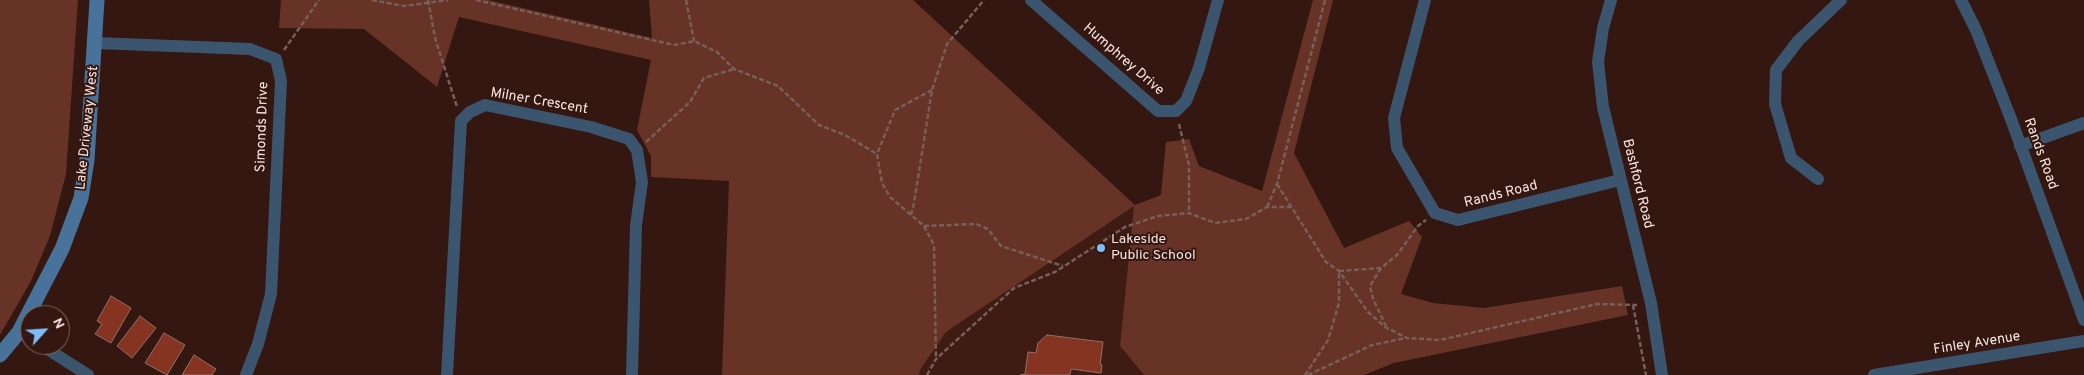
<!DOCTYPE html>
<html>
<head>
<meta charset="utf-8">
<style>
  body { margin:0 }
  #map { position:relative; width:2084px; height:375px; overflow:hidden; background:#331710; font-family:Overpass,sans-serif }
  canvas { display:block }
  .north { position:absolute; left:20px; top:305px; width:50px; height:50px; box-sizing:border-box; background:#331710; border:1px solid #826963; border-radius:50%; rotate:64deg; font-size:14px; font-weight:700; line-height:20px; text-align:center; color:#f9e5e0 }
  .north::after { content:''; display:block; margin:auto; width:18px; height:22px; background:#7fbdfa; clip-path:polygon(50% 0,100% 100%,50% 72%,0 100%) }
</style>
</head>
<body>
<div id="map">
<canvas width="2084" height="375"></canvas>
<div class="north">N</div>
</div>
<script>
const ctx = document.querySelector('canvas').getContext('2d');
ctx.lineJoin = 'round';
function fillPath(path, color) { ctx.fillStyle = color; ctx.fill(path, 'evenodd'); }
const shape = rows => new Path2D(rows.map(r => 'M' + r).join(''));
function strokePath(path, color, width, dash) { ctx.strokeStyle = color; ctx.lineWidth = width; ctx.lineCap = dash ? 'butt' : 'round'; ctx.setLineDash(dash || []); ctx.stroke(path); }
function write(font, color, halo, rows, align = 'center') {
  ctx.font = font + ' Overpass,sans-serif'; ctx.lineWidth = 4; ctx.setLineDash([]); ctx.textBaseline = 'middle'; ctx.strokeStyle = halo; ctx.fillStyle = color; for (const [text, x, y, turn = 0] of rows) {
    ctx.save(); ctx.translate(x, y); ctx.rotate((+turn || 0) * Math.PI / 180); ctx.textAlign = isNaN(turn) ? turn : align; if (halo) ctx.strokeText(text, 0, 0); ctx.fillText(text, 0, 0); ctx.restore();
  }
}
const built = shape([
  [1135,205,1120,346,1144,375,919,375,920,370,946,332]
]);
const green = shape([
  [0,0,78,0,66,174,50,236,31,281,0,335],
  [281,0,488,0,652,38,649,0,913,0,1135,205,1161,195,1166,142,1189,139,1199,166,1262,191,1313,0,1333,0,1294,153,1344,248,1409,221,1422,237,1401,294,1433,303,1484,308,1622,286,1628,315,1394,363,1364,375,1144,375,1120,346,1134,206,946,332,920,370,919,375,722,375,729,181,651,177,651,156,637,130,651,60,459,17,437,87,364,29,279,28]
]);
const building = shape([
  [111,296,131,308,111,343,95,334,102,324,97,321,111,296],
  [140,316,156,328,132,358,117,346,140,316],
  [164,333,185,345,167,375,145,363,164,333],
  [1047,335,1103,342,1100,365,1102,365,1101,373,1071,369,1070,375,1020,375,1025,374,1028,352,1036,353,1038,343,1047,335],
  [194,355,216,369,212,375,182,375,194,355]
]);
const path = shape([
  [372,0,404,6,448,0],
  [428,0,435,38,457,107],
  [476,0,674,45,694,41,717,52,734,69,778,86,819,125,845,135,877,154],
  [686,0,694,41],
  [284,50,319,0],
  [932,90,895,110,877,154,882,183,890,197,924,226,934,245,936,359],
  [1179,124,1189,165,1189,213],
  [646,142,690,102,704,78,734,69],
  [1277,184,1326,262,1339,271,1368,312,1385,327,1407,338,1440,340,1597,304,1637,305],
  [1267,207,1277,184,1325,0],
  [911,215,914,203,932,90,947,44,984,0],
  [924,226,976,224,988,229,1001,246,1063,266],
  [1381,268,1370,286,1373,299,1387,328],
  [1633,305,1646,375],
  [927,375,936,359,1014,288,1055,272,1125,227,1158,216,1189,213,1215,223,1246,219,1267,207,1292,207],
  [1305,375,1328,340,1339,303,1339,271,1381,268,1397,255,1418,226,1426,220],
  [1308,375,1372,345,1406,338]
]);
const street = shape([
  [1031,0,1158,111,1176,111,1186,101,1199,68,1218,0],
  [1425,0,1394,118,1397,148,1435,213,1458,220,1620,180],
  [1611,0,1603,28,1598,62,1603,107,1651,303,1662,375],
  [1961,0,1976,30,2011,119,2084,320],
  [96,43,250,49,276,59,281,81,271,294,258,344,246,375],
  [2020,146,2084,123],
  [1818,179,1791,158,1775,104,1776,70,1798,41,1841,0],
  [19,332,30,338],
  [41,345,88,375],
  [447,375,461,121,470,112,485,105,591,127,629,139,637,150,642,182,636,225,632,375],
  [1874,375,2084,341]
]);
const secondary = shape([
  [0,355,19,332,62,249,81,198,87,160,97,0]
]);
const markers = [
  [1101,248,5,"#7fbdfa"]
];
const streetNames = [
  ["Humphrey Drive",1123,60,41],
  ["Milner Crescent",539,102,10],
  ["Simonds Drive",263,127,-88],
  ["Lake Driveway West",88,128,-84],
  ["Rands Road",2040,154,70],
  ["Bashford Road",1637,184,76],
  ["Rands Road",1501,195,-14],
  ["Finley Avenue",1977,344,-9]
];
const poiNames = [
  ["Lakeside",1111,240],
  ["Public School",1111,256]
];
fillPath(built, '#3e1c13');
fillPath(green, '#663326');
fillPath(building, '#853421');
strokePath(building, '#926f67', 1);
strokePath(path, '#785f59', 2.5, [5, 2.5]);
strokePath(street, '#3b556e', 12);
strokePath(secondary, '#48729a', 15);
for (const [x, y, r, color] of markers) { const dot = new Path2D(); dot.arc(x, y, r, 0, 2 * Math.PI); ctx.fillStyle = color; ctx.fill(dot); strokePath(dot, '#331710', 2); }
write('14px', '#f9e5e0', '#331710', streetNames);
write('14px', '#f9e5e0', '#331710', poiNames, 'left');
</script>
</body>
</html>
